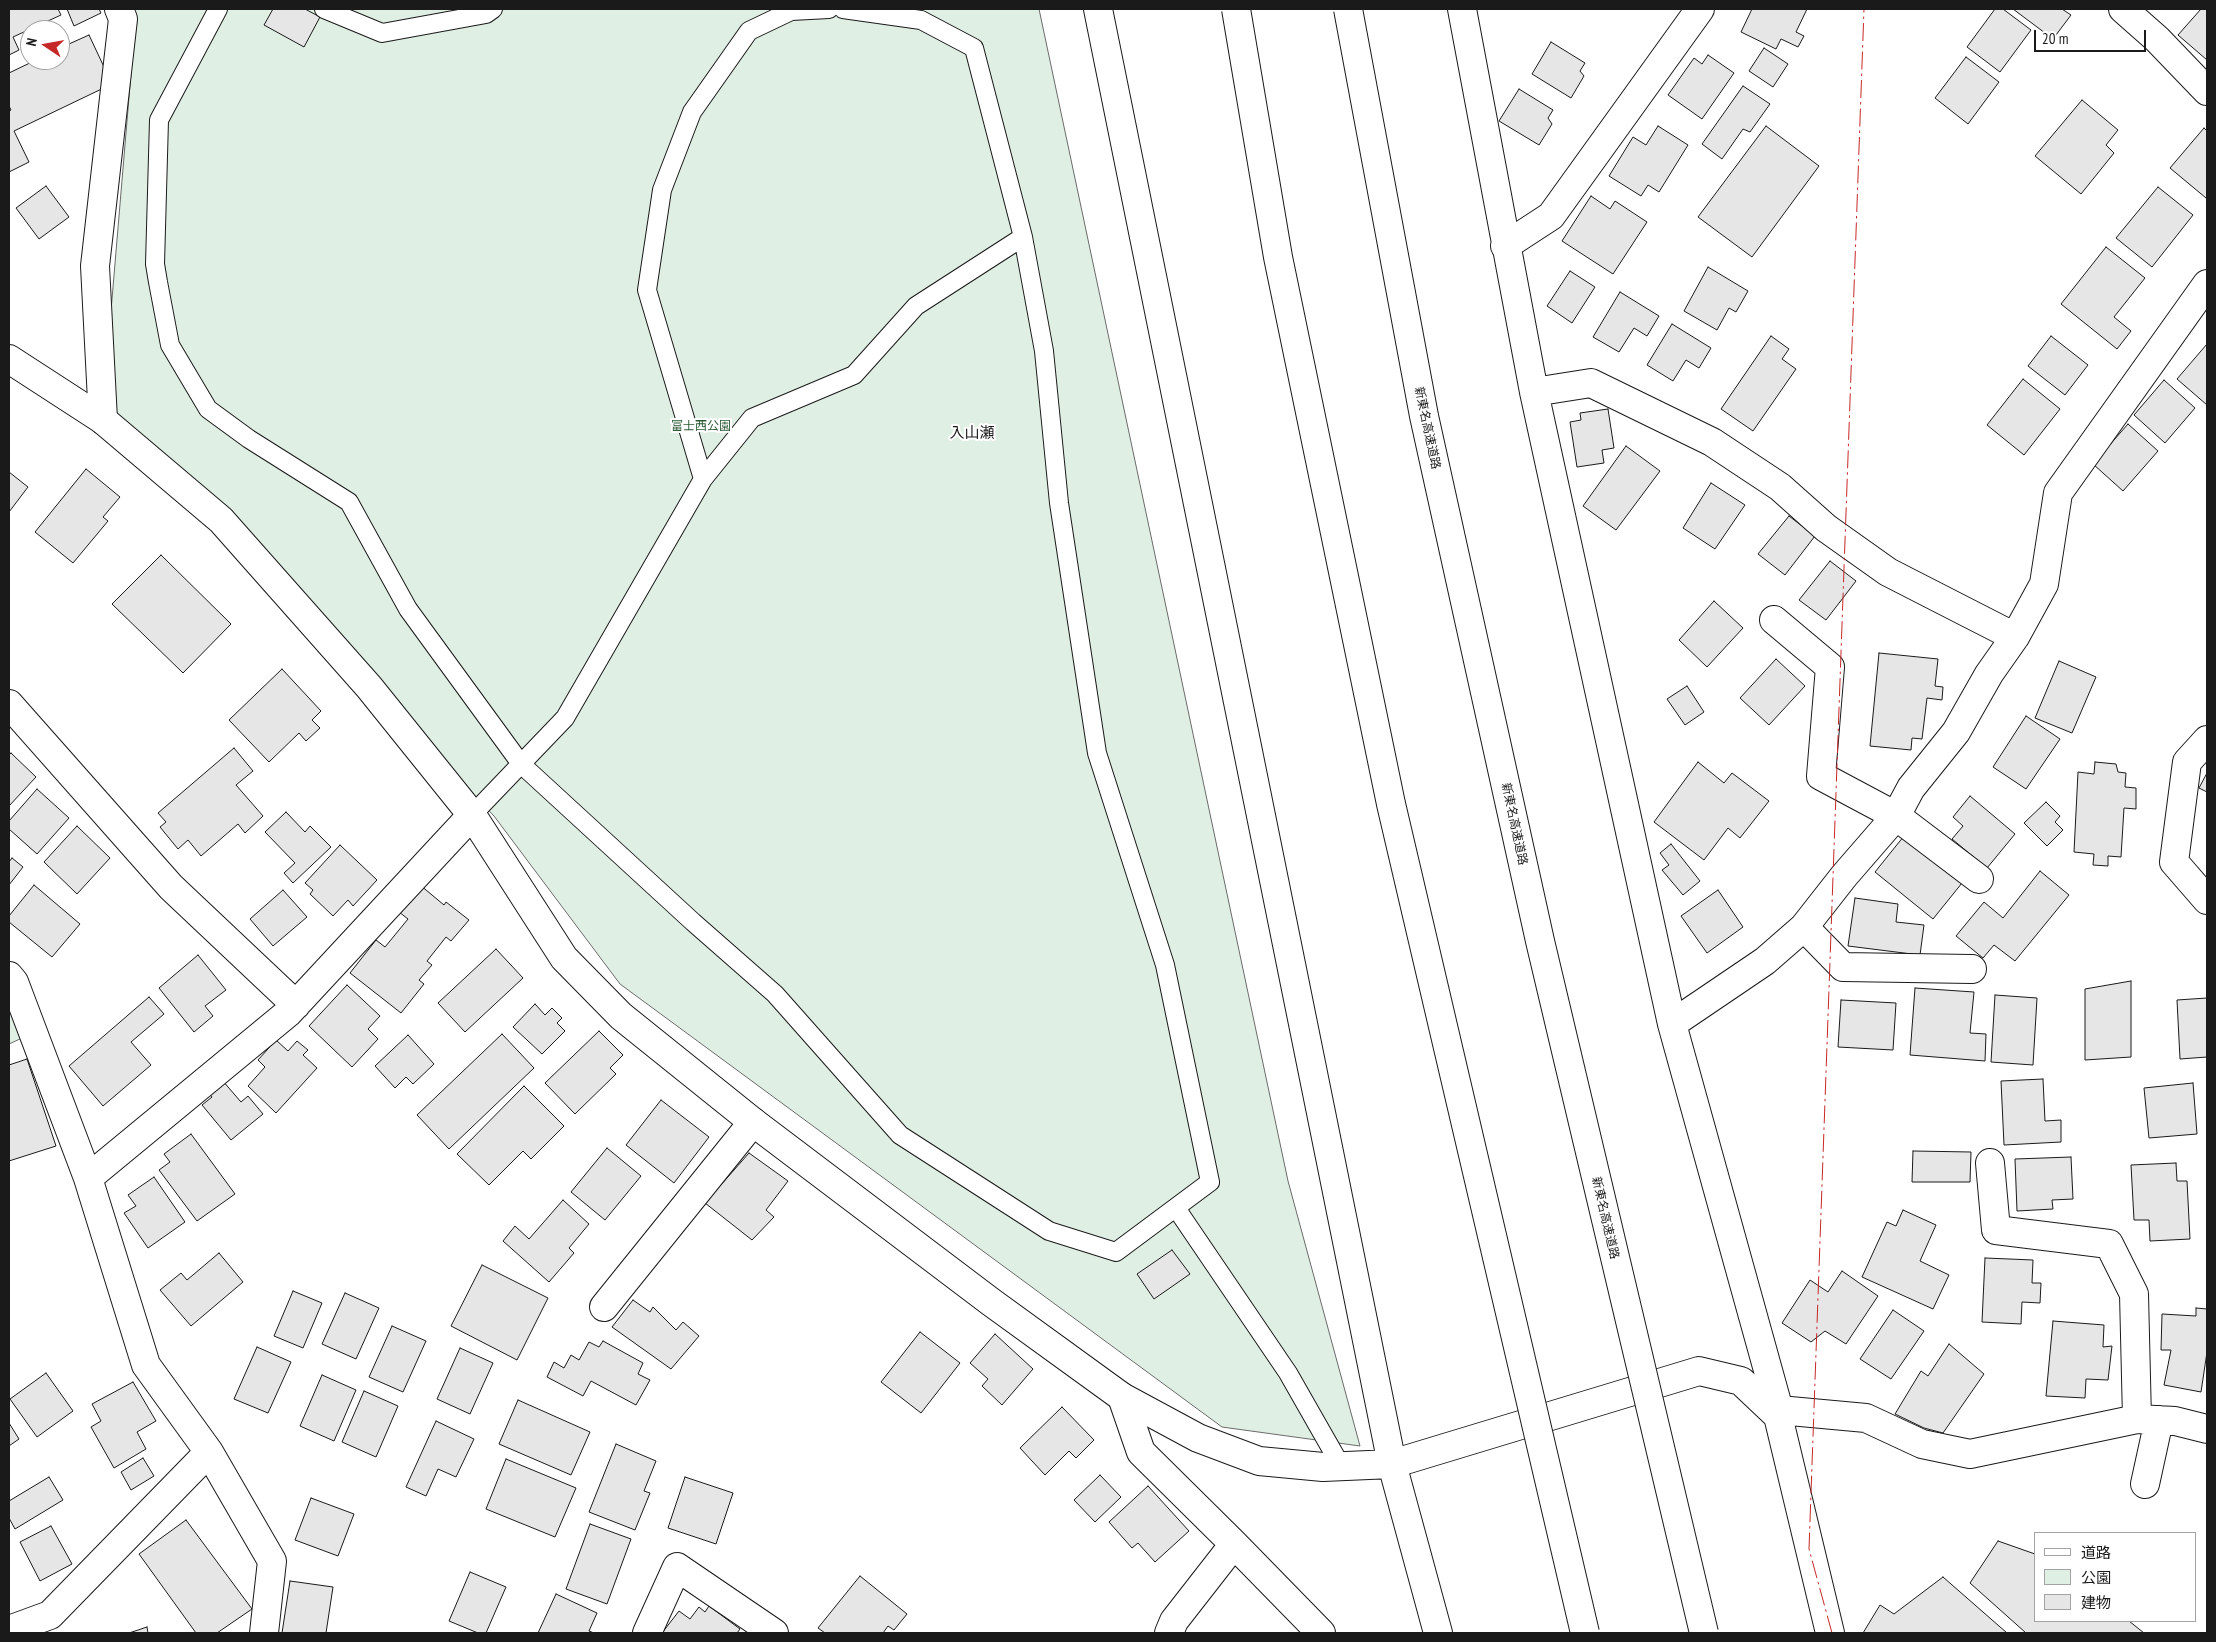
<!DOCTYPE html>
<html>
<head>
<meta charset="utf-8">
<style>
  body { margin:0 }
  #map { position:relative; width:2216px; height:1642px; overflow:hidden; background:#fff; font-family:"PT Sans Narrow","Noto Sans JP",sans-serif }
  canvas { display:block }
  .frame { position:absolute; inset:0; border:10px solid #1a1a1a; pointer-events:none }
  .legend { position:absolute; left:2034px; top:1532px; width:162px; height:90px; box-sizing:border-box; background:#fff; border:1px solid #a3a3a3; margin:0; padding:6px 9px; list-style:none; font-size:15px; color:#1a1a1a }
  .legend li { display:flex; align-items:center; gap:10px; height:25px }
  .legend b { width:25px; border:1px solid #a3a3a3 }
  .north { position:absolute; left:20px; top:20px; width:50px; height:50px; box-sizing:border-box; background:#fff; border:1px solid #a3a3a3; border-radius:50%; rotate:282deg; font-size:14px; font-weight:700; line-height:20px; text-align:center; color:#1a1a1a }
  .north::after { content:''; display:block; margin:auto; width:18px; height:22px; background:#c62828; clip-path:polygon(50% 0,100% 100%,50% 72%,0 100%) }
  .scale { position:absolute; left:2034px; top:30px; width:112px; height:22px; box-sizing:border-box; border:2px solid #1a1a1a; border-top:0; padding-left:6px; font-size:15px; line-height:18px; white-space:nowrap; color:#1a1a1a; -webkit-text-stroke:4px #fff; paint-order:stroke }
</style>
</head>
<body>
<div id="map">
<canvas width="2216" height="1642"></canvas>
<div class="frame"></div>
<ul class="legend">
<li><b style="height:6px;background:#fff"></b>道路</li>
<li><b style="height:14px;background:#e0efe3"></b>公園</li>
<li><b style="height:14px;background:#e6e6e6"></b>建物</li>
</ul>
<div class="north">N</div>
<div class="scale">20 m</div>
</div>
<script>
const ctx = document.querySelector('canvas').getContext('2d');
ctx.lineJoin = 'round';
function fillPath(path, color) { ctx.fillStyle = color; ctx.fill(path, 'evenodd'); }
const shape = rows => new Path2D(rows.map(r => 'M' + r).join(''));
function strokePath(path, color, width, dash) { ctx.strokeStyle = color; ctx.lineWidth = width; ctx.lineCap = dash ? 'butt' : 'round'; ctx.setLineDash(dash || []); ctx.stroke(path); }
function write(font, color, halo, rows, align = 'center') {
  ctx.font = font + ' "PT Sans Narrow","Noto Sans JP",sans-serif'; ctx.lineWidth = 4; ctx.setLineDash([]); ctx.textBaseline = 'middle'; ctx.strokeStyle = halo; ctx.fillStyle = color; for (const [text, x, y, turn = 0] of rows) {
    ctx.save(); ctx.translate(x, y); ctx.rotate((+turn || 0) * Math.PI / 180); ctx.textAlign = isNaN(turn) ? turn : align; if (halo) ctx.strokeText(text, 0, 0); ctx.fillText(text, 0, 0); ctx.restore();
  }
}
const green = shape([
  [128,9,1039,9,1288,1181,1360,1446,1222,1427,620,984,494,816,103,406,135,26,128,9],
  [9,994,33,1033,9,1044,9,994]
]);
const building = shape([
  [9,9,58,9,61,15,13,37,19,50,9,55,9,9],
  [67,9,99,9,101,13,74,26,67,9],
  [273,9,305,9,320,17,304,47,264,25,273,9],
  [1752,9,1807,9,1796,32,1804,36,1798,47,1781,39,1776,49,1741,32,1752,9],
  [1995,9,2003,9,2031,30,2000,72,1967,47,1995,9],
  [2013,9,2062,9,2071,15,2053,39,2013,9],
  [2201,9,2207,9,2207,60,2178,35,2201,9],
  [89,35,112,84,14,131,29,162,9,172,9,111,11,110,9,106,9,73,36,60,60,60,60,48,89,35],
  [1551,42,1585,63,1580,71,1584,76,1571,98,1532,74,1551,42],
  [1764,48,1788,64,1773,87,1749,71,1764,48],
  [1708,55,1734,73,1702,119,1668,95,1694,58,1702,64,1708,55],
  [1966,57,1999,82,1968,124,1935,98,1966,57],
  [1743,86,1770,104,1750,132,1743,129,1722,159,1702,144,1743,86],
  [1519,89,1553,110,1548,118,1552,124,1539,145,1499,121,1519,89],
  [2082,100,2118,130,2106,145,2114,153,2081,194,2035,156,2082,100],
  [1658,126,1688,145,1659,192,1648,185,1641,196,1609,176,1633,137,1646,145,1658,126],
  [1766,126,1819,166,1752,257,1698,217,1766,126],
  [2204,128,2207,131,2207,196,2206,198,2170,168,2204,128],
  [46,186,69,217,39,239,16,208,46,186],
  [2158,187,2193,215,2152,267,2116,238,2158,187],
  [1591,196,1610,209,1615,201,1647,222,1613,274,1562,241,1591,196],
  [2106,247,2145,278,2114,317,2131,331,2117,349,2061,304,2106,247],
  [1708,267,1748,291,1736,312,1729,308,1717,330,1684,311,1708,267],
  [1570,271,1595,287,1572,323,1547,306,1570,271],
  [1620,292,1659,316,1647,336,1634,328,1619,352,1593,337,1620,292],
  [1672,324,1711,348,1699,368,1686,360,1673,381,1647,365,1672,324],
  [1771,336,1789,349,1782,359,1796,369,1753,431,1721,409,1771,336],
  [2051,336,2088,365,2065,395,2028,366,2051,336],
  [2207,344,2207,405,2177,379,2207,344],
  [2023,379,2060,409,2024,455,1987,425,2023,379],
  [2164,380,2195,408,2165,443,2134,415,2164,380],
  [1608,409,1614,448,1602,450,1604,463,1577,467,1570,422,1581,420,1580,413,1608,409],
  [2128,424,2158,451,2123,491,2093,464,2128,424],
  [1626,446,1660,471,1616,530,1583,506,1626,446],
  [86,469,120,497,103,517,108,521,73,563,35,532,86,469],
  [9,472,28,487,9,512,9,472],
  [1711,483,1745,505,1715,549,1683,528,1711,483],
  [1789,516,1815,536,1785,575,1758,554,1789,516],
  [161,555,231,624,183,673,112,604,161,555],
  [1830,561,1856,581,1826,620,1799,600,1830,561],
  [1714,601,1743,628,1707,667,1679,640,1714,601],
  [1879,653,1938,659,1935,686,1943,687,1942,700,1927,698,1922,739,1912,738,1911,750,1870,746,1879,653],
  [1776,659,1805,686,1769,725,1740,698,1776,659],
  [2059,661,2096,677,2072,733,2035,718,2059,661],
  [282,669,321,711,312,720,320,728,306,741,299,733,269,762,229,720,282,669],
  [1687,686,1704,712,1685,725,1667,699,1687,686],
  [2026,716,2060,739,2026,789,1993,767,2026,716],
  [234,748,253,771,236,785,263,816,245,833,238,824,201,856,188,840,178,849,160,827,166,822,158,813,234,748],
  [11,753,36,777,9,806,9,755,11,753],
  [1698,762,1724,783,1732,773,1769,801,1740,838,1728,828,1704,860,1654,822,1698,762],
  [2095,762,2116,764,2118,772,2126,773,2125,787,2136,788,2136,809,2124,808,2121,857,2108,856,2108,866,2093,865,2094,854,2074,852,2078,772,2094,774,2095,762],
  [2207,773,2207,792,2199,788,2207,773],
  [37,789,69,818,37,854,9,829,9,821,37,789],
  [1970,796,2015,834,1987,868,1952,839,1963,826,1953,817,1970,796],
  [2046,802,2060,816,2055,822,2063,830,2047,846,2024,823,2046,802],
  [286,812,305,832,310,826,331,847,293,883,284,873,295,863,265,832,286,812],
  [77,826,110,858,77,894,44,862,77,826],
  [1904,836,1962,883,1933,919,1875,872,1904,836],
  [1671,844,1700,881,1683,895,1662,870,1669,865,1660,853,1671,844],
  [340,845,377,880,353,906,348,900,333,916,310,894,313,890,305,883,340,845],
  [12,858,23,867,9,885,9,862,12,858],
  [2040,871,2069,895,2015,961,1994,945,1983,958,1956,936,1984,902,2003,918,2040,871],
  [34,885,80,924,52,957,9,922,9,916,34,885],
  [420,885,444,905,446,902,469,920,451,941,446,937,427,961,432,965,419,980,424,984,401,1013,350,973,376,940,385,947,408,919,399,912,420,885],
  [283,890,307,917,273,946,250,919,283,890],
  [1718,890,1743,927,1707,953,1681,916,1718,890],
  [1855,898,1898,904,1896,922,1924,925,1920,955,1848,946,1855,898],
  [496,949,523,978,465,1032,438,1003,496,949],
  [198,955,226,990,205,1006,213,1016,194,1032,159,988,198,955],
  [2131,981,2131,1057,2085,1060,2085,989,2131,981],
  [347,985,380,1016,368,1029,378,1039,352,1067,309,1026,347,985],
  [1915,988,1974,992,1970,1033,1986,1034,1985,1061,1910,1055,1915,988],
  [1995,995,2037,998,2033,1065,1991,1062,1995,995],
  [149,997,164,1014,131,1042,151,1065,103,1106,69,1066,149,997],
  [2207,998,2207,1057,2180,1059,2177,1000,2207,998],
  [1841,1000,1896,1003,1893,1050,1838,1047,1841,1000],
  [535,1004,545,1015,552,1008,562,1018,557,1023,565,1031,542,1054,513,1027,535,1004],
  [599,1031,623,1055,610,1068,616,1074,575,1114,545,1083,599,1031],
  [502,1034,534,1068,449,1149,417,1115,502,1034],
  [408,1035,434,1064,413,1084,406,1077,395,1088,375,1066,408,1035],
  [276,1040,288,1051,297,1041,308,1050,303,1055,317,1068,276,1113,248,1086,265,1067,258,1060,276,1040],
  [27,1059,56,1146,9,1161,9,1065,27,1059],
  [2043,1079,2045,1121,2061,1120,2061,1142,2004,1145,2001,1081,2043,1079],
  [222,1080,241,1102,248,1096,263,1114,231,1140,202,1105,212,1097,208,1092,222,1080],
  [2193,1083,2197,1134,2149,1138,2144,1088,2193,1083],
  [524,1086,564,1126,531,1159,523,1151,489,1185,457,1154,524,1086],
  [661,1100,709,1137,674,1183,626,1145,661,1100],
  [191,1134,235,1194,197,1221,159,1170,170,1162,164,1154,191,1134],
  [607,1148,641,1176,605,1220,571,1192,607,1148],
  [1913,1151,1971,1152,1970,1182,1912,1182,1913,1151],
  [749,1153,788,1181,766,1210,774,1217,752,1240,705,1203,749,1153],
  [2071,1157,2073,1199,2052,1200,2053,1209,2017,1211,2015,1159,2071,1157],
  [2176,1163,2177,1181,2187,1181,2190,1239,2150,1241,2149,1220,2134,1220,2131,1165,2176,1163],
  [154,1177,185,1222,148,1248,124,1213,136,1206,128,1195,154,1177],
  [563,1200,589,1224,569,1248,574,1253,549,1282,503,1241,515,1226,529,1239,563,1200],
  [1903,1210,1936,1225,1920,1261,1949,1275,1933,1309,1862,1277,1887,1222,1896,1226,1903,1210],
  [1172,1250,1190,1274,1154,1299,1137,1274,1172,1250],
  [219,1253,243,1282,191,1326,160,1290,181,1273,187,1280,219,1253],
  [1985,1258,2033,1260,2032,1283,2041,1283,2040,1303,2022,1302,2021,1324,1982,1322,1985,1258],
  [482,1265,548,1298,517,1360,451,1326,482,1265],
  [1842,1271,1878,1296,1846,1344,1825,1331,1811,1342,1782,1323,1810,1280,1828,1292,1842,1271],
  [293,1291,322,1303,303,1348,274,1336,293,1291],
  [345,1293,379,1308,356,1359,322,1344,345,1293],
  [633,1300,650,1312,653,1307,676,1330,683,1322,699,1336,671,1369,612,1327,633,1300],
  [2196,1308,2207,1309,2207,1352,2201,1392,2164,1385,2171,1350,2161,1350,2162,1314,2196,1316,2196,1308],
  [1893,1310,1924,1331,1891,1379,1860,1359,1893,1310],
  [2053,1321,2104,1325,2103,1347,2112,1346,2108,1380,2086,1379,2085,1398,2046,1396,2053,1321],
  [392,1326,426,1341,403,1392,369,1377,392,1326],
  [920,1332,960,1363,921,1413,881,1382,920,1332],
  [995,1334,1033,1369,1002,1405,982,1386,988,1379,970,1363,995,1334],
  [603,1341,643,1363,638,1374,650,1380,636,1405,591,1381,583,1396,547,1377,554,1362,564,1368,571,1355,579,1360,589,1342,599,1347,603,1341],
  [1949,1344,1984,1374,1943,1433,1924,1428,1895,1414,1921,1371,1928,1376,1949,1344],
  [257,1347,291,1362,268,1413,234,1399,257,1347],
  [460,1348,493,1363,470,1414,437,1399,460,1348],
  [46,1373,73,1411,37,1437,10,1399,46,1373],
  [322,1375,356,1390,334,1441,300,1426,322,1375],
  [133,1382,156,1421,137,1432,146,1449,114,1468,91,1427,101,1421,92,1404,133,1382],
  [364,1391,398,1406,376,1457,342,1442,364,1391],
  [518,1400,590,1432,571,1475,499,1444,518,1400],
  [1062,1407,1094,1440,1076,1458,1069,1451,1045,1475,1020,1448,1062,1407],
  [436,1421,474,1439,456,1477,438,1469,426,1496,406,1487,436,1421],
  [9,1423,19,1439,9,1446,9,1423],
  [616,1444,656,1461,644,1491,650,1493,635,1530,589,1512,616,1444],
  [143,1458,154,1476,131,1490,121,1472,143,1458],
  [506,1459,576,1488,555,1537,486,1509,506,1459],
  [1100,1475,1121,1497,1095,1522,1074,1500,1100,1475],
  [49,1477,63,1500,15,1529,9,1518,9,1501,49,1477],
  [685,1477,733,1493,716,1544,668,1528,685,1477],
  [1148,1486,1189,1531,1155,1562,1138,1543,1132,1548,1109,1522,1148,1486],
  [311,1498,354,1514,338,1556,295,1540,311,1498],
  [186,1520,252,1609,217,1633,196,1633,139,1554,186,1520],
  [590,1524,631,1539,607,1604,566,1589,590,1524],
  [51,1526,72,1564,40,1581,20,1542,51,1526],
  [1998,1541,2035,1554,2035,1621,2129,1621,2144,1633,2026,1633,1970,1583,1998,1541],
  [470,1572,506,1587,486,1633,478,1633,449,1621,470,1572],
  [860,1576,907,1614,894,1630,888,1626,883,1633,825,1633,818,1628,860,1576],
  [1943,1577,2007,1633,1863,1633,1880,1605,1894,1614,1943,1577],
  [290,1581,333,1587,326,1633,282,1633,290,1581],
  [556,1594,597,1613,589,1631,594,1633,538,1633,556,1594],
  [709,1606,740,1629,737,1633,662,1633,679,1611,690,1619,699,1607,705,1612,709,1606],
  [147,1627,148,1633,129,1633,147,1627]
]);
const service = shape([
  [218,9,159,120,155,264,158,282,170,345,208,409,249,439,349,502,408,609,521,764,693,922,775,994,900,1135,1049,1231,1116,1252,1210,1182,1165,965,1097,753,1059,503,1044,351,1023,237],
  [324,9,382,33,486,14,493,9],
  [703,479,752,418,854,375,916,306,1023,237,974,48,921,20,843,9],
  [472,815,565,718,703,479,647,290,662,190,692,112,749,31,791,11,829,9],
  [1176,1208,1288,1373,1341,1466]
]);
const minor = shape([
  [1462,9,1534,392,1672,1024,1779,1410,1778,1416,1830,1633],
  [2123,9,2157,39,2207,91],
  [1505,246,1551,216,1700,9],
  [1534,392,1591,383,1712,442,1780,487,1826,528,1888,572,2015,637],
  [103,420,95,266,123,19,119,9],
  [1774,620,1830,667,1821,776,1896,816,1979,879],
  [9,704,171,887,296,1005],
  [2207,740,2187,762,2174,862,2207,900],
  [1804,927,1843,967,1972,969],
  [9,976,14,982,88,1178,146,1365,209,1452],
  [1672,1024,1765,961,1804,927,1844,876,1896,816,1911,788,1956,732,1989,674,2015,637,2044,584,2058,493,2207,284],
  [1990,1163,1996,1230,2109,1244,2134,1294,2137,1419],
  [88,1178,288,1013,472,815],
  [604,1307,753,1122],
  [1122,1397,1141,1452,1234,1544,1321,1633],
  [1779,1410,1866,1418,1922,1444,1970,1454,2137,1419,2175,1421,2207,1429],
  [1392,1464,1699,1371,1741,1381,1778,1416],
  [2145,1484,2159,1420],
  [9,1630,50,1615,209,1452,272,1561,264,1633],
  [647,1633,677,1567,774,1633],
  [1169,1633,1174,1621,1234,1544]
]);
const tertiary = shape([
  [1098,9,1392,1464,1438,1633],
  [9,359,103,420,221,520,369,687,472,815,564,958,621,1016,753,1122,991,1302,1122,1397,1198,1438,1259,1461,1323,1467,1392,1464]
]);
const motorwayBridge = shape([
  [1236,9,1278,257,1391,804,1585,1633],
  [1348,9,1424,416,1540,941,1704,1633]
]);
const power = shape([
  [1832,1633,1809,1549,1864,9]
]);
const parkNames = [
  ["富士西公園",701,427]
];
const streetNames = [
  ["新東名高速道路",1427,428,78],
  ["新東名高速道路",1514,824,78],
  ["新東名高速道路",1605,1218,77]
];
const quarterNames = [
  ["入山瀬",972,434]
];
fillPath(green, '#e0efe3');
strokePath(green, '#6a6a6a', 1);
fillPath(building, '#e6e6e6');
strokePath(building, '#1a1a1a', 1);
strokePath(service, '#1a1a1a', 20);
strokePath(minor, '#1a1a1a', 30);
strokePath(tertiary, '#1a1a1a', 30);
strokePath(service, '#fff', 18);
strokePath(minor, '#fff', 28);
strokePath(tertiary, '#fff', 28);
strokePath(motorwayBridge, '#1a1a1a', 30, []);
strokePath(motorwayBridge, '#fff', 28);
strokePath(power, '#c62828', 1, [18, 4, 2.5, 4]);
write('12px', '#2b5a34', '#fff', parkNames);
write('12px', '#1a1a1a', '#fff', streetNames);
write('15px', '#1a1a1a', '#fff', quarterNames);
</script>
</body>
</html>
